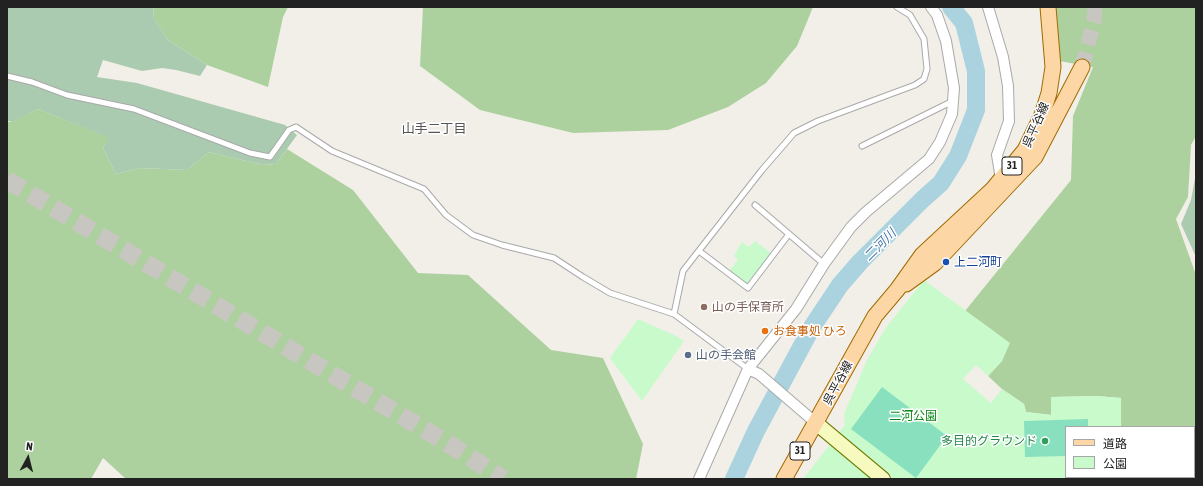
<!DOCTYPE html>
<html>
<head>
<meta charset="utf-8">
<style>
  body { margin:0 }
  #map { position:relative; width:1203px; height:486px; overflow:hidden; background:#f2efe9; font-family:"Asap Condensed","Noto Sans JP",sans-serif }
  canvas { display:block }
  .frame { position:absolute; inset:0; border:8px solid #222; pointer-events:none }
  .legend { position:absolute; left:1065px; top:426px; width:130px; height:52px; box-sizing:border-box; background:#fff; border:1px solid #a7a7a7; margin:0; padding:5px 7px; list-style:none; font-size:12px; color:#222 }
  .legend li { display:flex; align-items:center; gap:8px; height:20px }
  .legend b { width:20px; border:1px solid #a7a7a7 }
  .north { position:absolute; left:8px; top:438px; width:40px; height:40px; -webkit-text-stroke:3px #fff; paint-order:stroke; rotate:7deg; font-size:11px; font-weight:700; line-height:16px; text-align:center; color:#222 }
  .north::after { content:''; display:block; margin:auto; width:14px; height:18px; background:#222; clip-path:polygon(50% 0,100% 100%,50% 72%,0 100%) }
</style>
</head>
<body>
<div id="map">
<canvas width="1203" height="486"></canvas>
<div class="frame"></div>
<ul class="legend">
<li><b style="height:5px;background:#fcd6a4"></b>道路</li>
<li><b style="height:11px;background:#c8facc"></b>公園</li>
</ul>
<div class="north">N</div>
</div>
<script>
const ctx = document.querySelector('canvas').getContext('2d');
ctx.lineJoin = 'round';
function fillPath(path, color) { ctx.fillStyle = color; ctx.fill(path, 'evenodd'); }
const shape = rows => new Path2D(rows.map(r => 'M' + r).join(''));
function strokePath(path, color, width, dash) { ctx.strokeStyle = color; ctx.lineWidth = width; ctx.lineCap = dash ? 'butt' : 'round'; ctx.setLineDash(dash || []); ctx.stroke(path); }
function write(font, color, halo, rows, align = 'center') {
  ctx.font = font + ' "Asap Condensed","Noto Sans JP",sans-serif'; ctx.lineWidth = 3; ctx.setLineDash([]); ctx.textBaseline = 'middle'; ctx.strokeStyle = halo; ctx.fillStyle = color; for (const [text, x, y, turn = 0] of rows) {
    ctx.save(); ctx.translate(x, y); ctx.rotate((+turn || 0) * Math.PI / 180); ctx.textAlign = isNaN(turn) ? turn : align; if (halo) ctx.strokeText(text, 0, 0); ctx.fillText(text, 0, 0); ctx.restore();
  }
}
const forest = shape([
  [153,7,288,7,283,17,268,87,207,65,168,40,154,19],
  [423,7,813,7,797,46,766,83,728,107,668,130,573,133,480,110,420,66],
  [1056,7,1196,7,1196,136,1191,145,1188,197,1176,219,1196,275,1196,479,1121,479,1121,477,1194,477,1194,427,1121,427,1121,398,1096,396,1052,397,1052,415,1026,412,1024,404,1002,389,988,376,1002,361,992,330,965,311,1071,180,1073,116,1093,67,1059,61],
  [38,109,111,138,103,148,116,174,140,168,187,170,209,152,263,165,276,164,287,149,353,190,418,273,468,275,551,350,603,358,643,444,636,479,126,479,103,458,91,479,7,479,7,121,9,122]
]);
const cemetery = shape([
  [7,7,153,7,154,19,168,40,207,65,200,76,176,70,162,68,142,71,103,60,97,77,137,83,285,125,297,135,276,164,263,165,209,152,187,170,140,168,116,174,103,148,110,138,38,109,13,121,7,121],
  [1196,173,1196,257,1181,224,1191,200]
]);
const park = shape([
  [755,241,772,254,747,286,728,272,738,260,734,256,742,242,749,247],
  [924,280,1010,343,1002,361,988,376,976,365,963,379,991,403,1002,389,1024,404,1026,412,1051,415,1051,397,1096,396,1121,398,1121,427,1066,427,1066,477,1121,477,1121,479,803,479,845,425,844,414,867,360,887,326],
  [638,319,674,335,684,341,642,401,610,358]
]);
const pitch = shape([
  [882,387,947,436,916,478,851,429],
  [1088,419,1088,427,1066,427,1066,456,1025,457,1024,421]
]);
const river = shape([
  [734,479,756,431,812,327,840,285,860,262,923,199,941,183,958,156,976,110,976,71,964,23,951,7]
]);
const primaryTunnel = shape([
  [1082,67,1094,21,1095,7]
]);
const highwayTunnel = shape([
  [7,180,462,452,503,479]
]);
const lane = shape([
  [7,76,32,82,67,95,134,109,250,153,270,157,289,130,296,127,332,151,424,189,446,215,473,235,502,245,554,258,583,277,610,293,674,314,748,369],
  [862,146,953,101],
  [755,205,824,264],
  [699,251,748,288,789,234],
  [674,314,683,271,762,170,794,133,818,121,915,85,924,79,927,69,924,39,910,15,897,7]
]);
const street = shape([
  [988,7,1003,57,1008,86,1009,121,997,155,1001,179],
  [748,369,759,374,816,423],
  [699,479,748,369,796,309,824,264,851,227,866,212,929,159,940,142,952,114,954,88,946,41,937,15,931,7]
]);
const secondary = shape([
  [816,423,883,479]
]);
const primary = shape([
  [906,284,935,263,1035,157,1082,67],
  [784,479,875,316,897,290,922,255,993,189,1025,150,1042,115,1049,93,1053,67,1048,7]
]);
const markers = [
  [946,262,4,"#1a4fb4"],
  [704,307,4,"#8d6e63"],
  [765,331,4,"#e8710a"],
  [688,355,4,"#5c6f8a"],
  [1045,441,4,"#2e9e5b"]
];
const shields = [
  [1012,166,20],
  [800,451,20]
];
const shieldNames = [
  ["31",1012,166],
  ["31",800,451]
];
const streetNames = [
  ["呉平谷線",1036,125,-66],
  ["呉平谷線",838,383,-62]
];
const transitNames = [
  ["上二河町",954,262]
];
const educationNames = [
  ["山の手保育所",712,307]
];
const foodNames = [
  ["お食事処 ひろ",773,331]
];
const serviceNames = [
  ["山の手会館",696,355]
];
const parkNames = [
  ["二河公園",913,416]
];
const leisureNames = [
  ["多目的グラウンド",1037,441]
];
const neighbourhoodNames = [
  ["山手二丁目",434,129]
];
const waterNames = [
  ["二河川",880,245,-45]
];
fillPath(forest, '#add19e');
fillPath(cemetery, '#aacbaf');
fillPath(park, '#c8facc');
fillPath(pitch, '#88e0be');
strokePath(river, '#aad3df', 18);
strokePath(primaryTunnel, '#c8c6c1', 15, [15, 8]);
strokePath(highwayTunnel, '#c8c6c1', 18, [18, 9]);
strokePath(lane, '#a9a9a9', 7);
strokePath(street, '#a9a9a9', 12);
strokePath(secondary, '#707d05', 16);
strokePath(primary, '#a06b00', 17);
strokePath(lane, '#fff', 5);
strokePath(street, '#fff', 10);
strokePath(secondary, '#f7fabf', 14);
strokePath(primary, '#fcd6a4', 15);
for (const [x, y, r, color] of markers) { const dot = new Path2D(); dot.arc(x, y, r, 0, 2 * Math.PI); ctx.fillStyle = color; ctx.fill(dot); strokePath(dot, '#fff', 1.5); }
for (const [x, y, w] of shields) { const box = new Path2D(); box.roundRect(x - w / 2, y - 9, w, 18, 3); ctx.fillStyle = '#fff'; ctx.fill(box); strokePath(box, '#222', 1); }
write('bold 11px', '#222', null, shieldNames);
write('12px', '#222', '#fff', streetNames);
write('12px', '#164399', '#fff', transitNames, 'left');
write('12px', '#785e54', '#fff', educationNames, 'left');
write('12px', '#c56008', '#fff', foodNames, 'left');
write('12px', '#4e5e75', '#fff', serviceNames, 'left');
write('12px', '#0c8416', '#fff', parkNames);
write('12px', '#27864d', '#fff', leisureNames, 'right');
write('13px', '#555', '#fff', neighbourhoodNames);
write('italic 13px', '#4a7aab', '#fff', waterNames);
</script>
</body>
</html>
